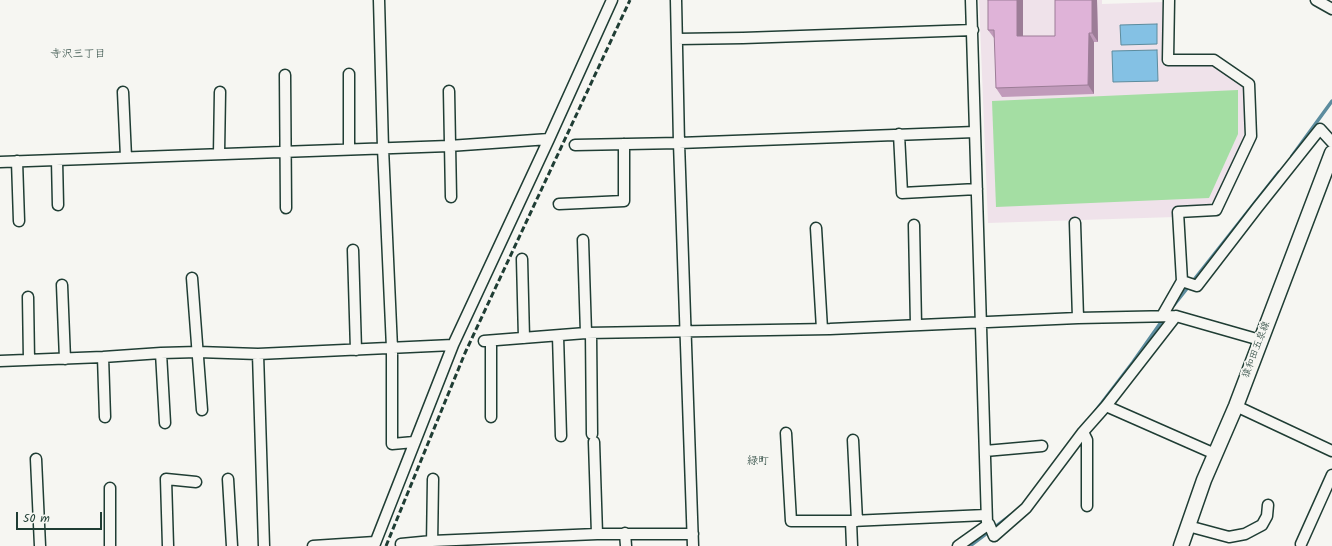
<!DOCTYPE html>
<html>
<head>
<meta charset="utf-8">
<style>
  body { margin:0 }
  #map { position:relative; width:1332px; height:546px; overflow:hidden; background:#f6f6f2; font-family:Kalam,sans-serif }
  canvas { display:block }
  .scale { position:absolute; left:16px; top:512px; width:86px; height:18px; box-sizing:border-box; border:2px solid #1f3d34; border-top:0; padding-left:5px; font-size:12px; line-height:14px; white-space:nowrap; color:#1f3d34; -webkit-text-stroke:3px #f6f6f2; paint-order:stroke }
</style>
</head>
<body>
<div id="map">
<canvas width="1332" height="546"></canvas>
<div class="scale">50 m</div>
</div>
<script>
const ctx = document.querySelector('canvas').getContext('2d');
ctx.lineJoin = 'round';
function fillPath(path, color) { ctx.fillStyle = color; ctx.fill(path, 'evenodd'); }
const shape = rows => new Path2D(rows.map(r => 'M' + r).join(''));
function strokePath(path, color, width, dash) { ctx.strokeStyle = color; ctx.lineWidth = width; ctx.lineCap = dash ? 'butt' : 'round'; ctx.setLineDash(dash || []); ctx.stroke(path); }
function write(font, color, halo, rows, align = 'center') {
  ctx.font = font + ' Kalam,"Klee One",sans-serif'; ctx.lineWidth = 3.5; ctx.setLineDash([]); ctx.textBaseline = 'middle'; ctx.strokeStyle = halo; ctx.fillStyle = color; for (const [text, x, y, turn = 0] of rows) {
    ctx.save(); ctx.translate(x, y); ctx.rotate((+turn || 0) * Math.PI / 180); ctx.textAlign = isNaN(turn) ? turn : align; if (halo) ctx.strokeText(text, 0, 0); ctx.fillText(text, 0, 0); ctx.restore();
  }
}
const built = shape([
  [979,0,1102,0,1102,4,1165,2,1164,66,1213,65,1245,87,1244,135,1215,200,1205,207,1174,209,1175,217,988,223]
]);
const green = shape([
  [1238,90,1238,134,1209,198,996,207,992,101]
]);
const water = shape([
  [1157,24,1157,44,1121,45,1120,25,1157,24],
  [1157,50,1158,81,1113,82,1112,51,1157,50]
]);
const stream = shape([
  [1292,156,1332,101],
  [1174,305,1279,172],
  [1094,413,1133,362,1164,318],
  [970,546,1011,515]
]);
const minor = shape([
  [379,0,383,148,392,348,392,444,414,442],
  [676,0,679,143,693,546],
  [1316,0,1332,9],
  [677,39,743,38,973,30],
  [285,75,286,208],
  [449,91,451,197],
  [123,92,126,157],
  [899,134,902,193,977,189],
  [575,145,679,143,975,132],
  [349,149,349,74],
  [219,154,220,92],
  [57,160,58,205],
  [17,161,19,221],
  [0,162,449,146,549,139],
  [559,204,624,201,624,144],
  [1075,223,1078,318],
  [914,225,916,325],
  [816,228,822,329],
  [583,240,586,333],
  [353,250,356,350],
  [522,259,524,338],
  [192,278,202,410],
  [1182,281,1197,286,1257,208,1320,129,1332,142],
  [62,285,65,359],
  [28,297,29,360],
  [1162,316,1182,281,1178,212,1216,210,1251,136,1249,84,1214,60,1168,60,1169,0],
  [591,333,592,434],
  [558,336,561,436],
  [484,341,586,333,830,329,1078,318,1176,316,1260,340],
  [491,341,491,417],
  [161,353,165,423],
  [258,354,264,546],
  [103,357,105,417],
  [0,361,103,357,161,353,198,352,258,354,453,345],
  [1106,406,1215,454],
  [1236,406,1332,451],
  [1083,432,1087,440,1087,506],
  [786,433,791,521,851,521],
  [853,440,857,521],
  [594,442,597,534],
  [985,451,1042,446],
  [36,459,40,546],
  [228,479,232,546],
  [989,524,994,536,1026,508,1083,432,1106,406,1176,316],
  [1188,526,1229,537,1245,534,1262,525,1267,516,1268,505],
  [625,533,626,546],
  [401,544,432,541,597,534,693,534],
  [1301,544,1332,475],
  [110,546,110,488],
  [168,546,166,479,196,482],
  [313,546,375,542],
  [374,546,453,345,549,139,612,0],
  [432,546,433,479],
  [852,546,851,521,986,515],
  [958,546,989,524,987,522,971,0]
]);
const secondary = shape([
  [1181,546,1204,480,1236,406,1332,153]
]);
const rail = shape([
  [386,546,465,353,630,0]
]);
const wall = shape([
  [1023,0,1023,36,1055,36,1097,0,1098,42,1094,42,1094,94,1002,97,996,88,995,38,994,38,988,30]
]);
const shadedWall = shape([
  [1017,0,1023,0,1023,45,1017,36],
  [1092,0,1097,0,1098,42,1092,33],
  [1089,33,1094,42,1094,94,1088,85]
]);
const building = shape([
  [988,0,1017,0,1017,36,1055,36,1055,0,1092,0,1092,33,1089,33,1088,85,996,88,994,30,988,30,988,0]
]);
const streetNames = [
  ["猿和田五泉線",1257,350,-69]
];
const neighbourhoodNames = [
  ["寺沢三丁目",78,55],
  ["緑町",758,462]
];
fillPath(built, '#efe2ea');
fillPath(green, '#a4dea3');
fillPath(water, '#84c1e4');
strokePath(water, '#5c8c9e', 1);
strokePath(stream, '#5c8c9e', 3.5);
strokePath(minor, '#1f3d34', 13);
strokePath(secondary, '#1f3d34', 17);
strokePath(minor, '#f6f6f2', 10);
strokePath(secondary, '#f6f6f2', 14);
strokePath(rail, '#1f3d34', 3, [6, 3]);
fillPath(wall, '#c09aba');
fillPath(shadedWall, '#9c7d97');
fillPath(building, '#dfb3d8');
strokePath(building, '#9c7d97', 1);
write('10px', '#1f3d34', '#f6f6f2', streetNames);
write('11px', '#1f3d34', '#f6f6f2', neighbourhoodNames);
</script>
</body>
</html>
